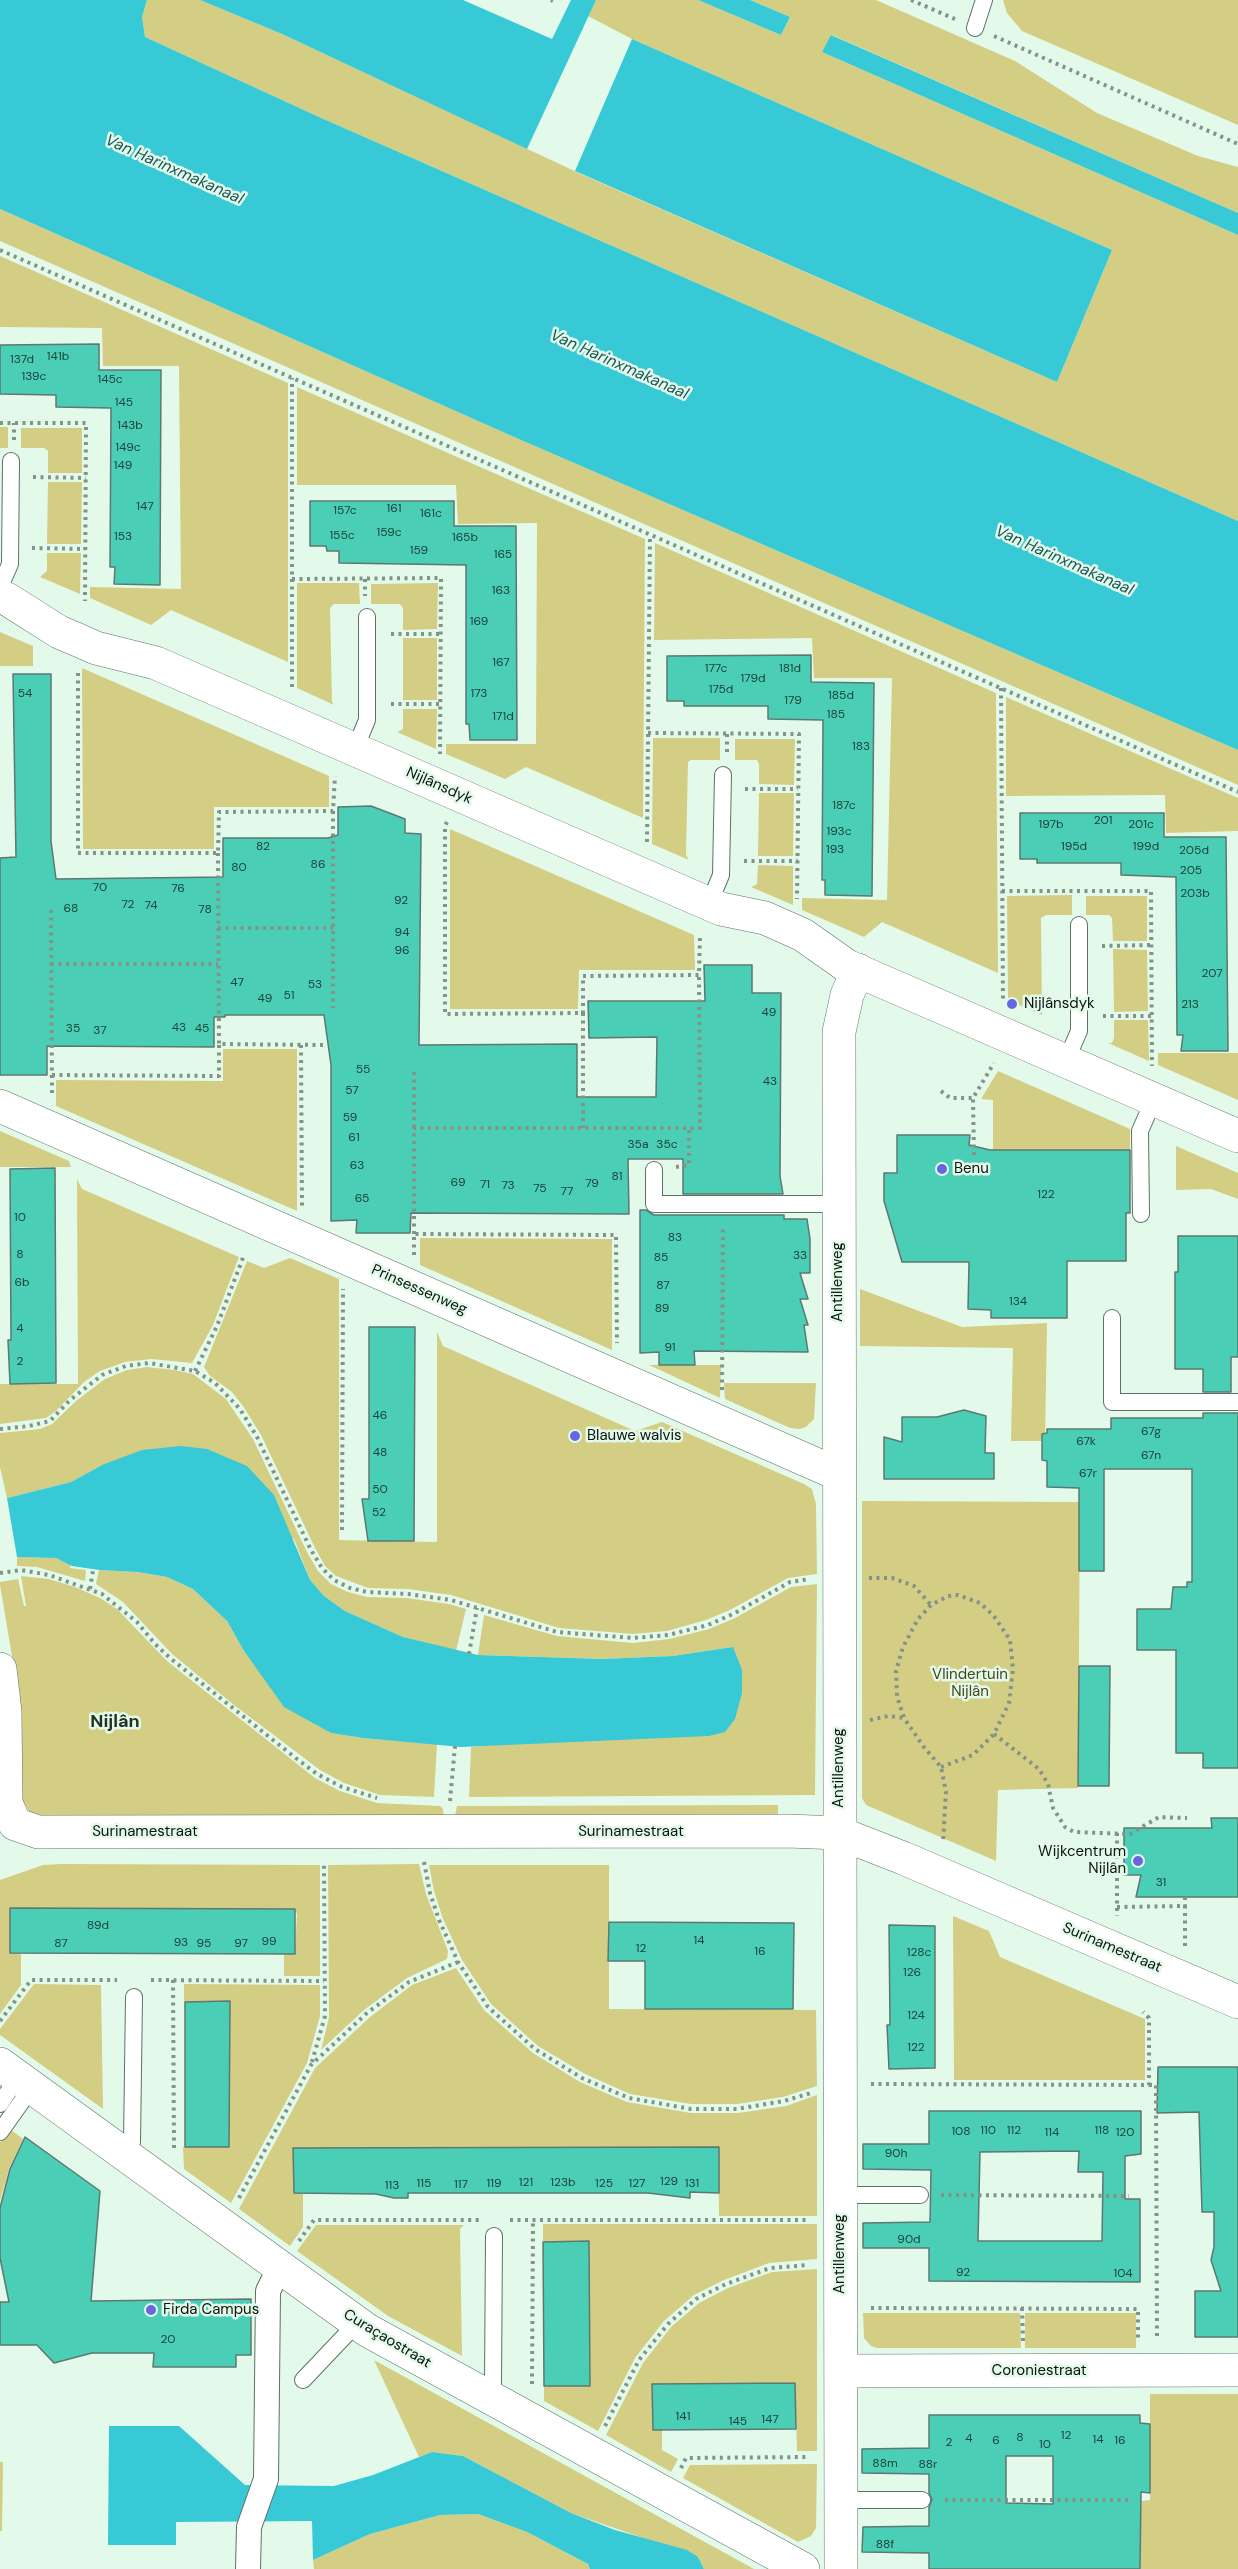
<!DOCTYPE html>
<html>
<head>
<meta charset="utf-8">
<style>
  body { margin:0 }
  canvas { display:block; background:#e3faea }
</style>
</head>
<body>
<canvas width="1238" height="2569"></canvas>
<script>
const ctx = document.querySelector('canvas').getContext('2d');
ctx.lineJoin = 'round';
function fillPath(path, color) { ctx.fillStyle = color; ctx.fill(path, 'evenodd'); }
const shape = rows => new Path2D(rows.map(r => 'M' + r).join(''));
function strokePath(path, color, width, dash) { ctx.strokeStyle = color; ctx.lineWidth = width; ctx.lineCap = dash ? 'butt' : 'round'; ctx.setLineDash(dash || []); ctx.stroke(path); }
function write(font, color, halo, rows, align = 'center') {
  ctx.font = font + ' "DM Sans",sans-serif'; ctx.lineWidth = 5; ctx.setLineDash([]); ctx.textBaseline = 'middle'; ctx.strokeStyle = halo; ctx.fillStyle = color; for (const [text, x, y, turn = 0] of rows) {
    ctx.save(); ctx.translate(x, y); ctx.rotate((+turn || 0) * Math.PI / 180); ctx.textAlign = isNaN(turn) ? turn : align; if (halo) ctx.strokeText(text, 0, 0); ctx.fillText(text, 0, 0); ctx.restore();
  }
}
const green = shape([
  [147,0,200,0,282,34,583,175,1057,382,1112,250,632,39,588,16,596,0,698,0,781,35,790,17,750,0,876,0,1015,61,1097,113,1198,156,1238,167,1238,213,832,35,822,52,1238,235,1238,521,319,117,145,37,142,17],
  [1003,0,1238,0,1238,125,1022,31,1007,13],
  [0,209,521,440,1238,750,1238,785,0,241],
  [0,256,288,383,288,662,171,610,151,625,90,598,90,587,181,589,179,366,103,366,102,328,0,327],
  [297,387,645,539,643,818,526,767,505,779,446,754,446,744,536,744,537,523,458,524,456,485,297,485],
  [0,427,8,427,8,448,0,448],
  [21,428,82,428,82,473,48,473,48,451,44,448,21,448],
  [48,482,82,482,81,544,47,544],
  [655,543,996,693,998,973,882,922,864,937,802,910,802,898,887,900,892,678,814,678,812,638,654,640],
  [47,553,81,553,80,594,40,577,47,571],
  [297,583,359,583,360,604,334,604,330,608,332,702,334,705,297,688],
  [438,583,437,629,403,630,403,608,400,604,371,604,371,584],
  [0,632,33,646,33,666,0,666],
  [403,638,437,638,437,700,403,700],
  [82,668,329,776,329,807,214,807,214,849,83,849],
  [1006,697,1238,798,1238,831,1166,833,1165,795,1006,796],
  [403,709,437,709,436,749,397,732,403,729],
  [653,738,720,738,720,760,691,760,688,762,686,855,689,860,652,844],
  [735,739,795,739,794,785,759,784,759,764,757,760,735,760],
  [759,793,794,793,793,856,758,856],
  [450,829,694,935,695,970,579,970,578,1009,450,1009],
  [758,865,793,866,793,905,751,887,757,884],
  [1072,895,1072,915,1046,915,1041,918,1042,1015,1008,1000,1007,896],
  [1086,896,1147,896,1147,941,1113,941,1112,918,1109,915,1086,915],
  [1113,949,1147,950,1148,1011,1114,1012],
  [1114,1020,1148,1020,1149,1061,1108,1043,1112,1043,1114,1038],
  [223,1049,297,1049,297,1211,56,1106,56,1080,223,1081],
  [1158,1053,1238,1053,1238,1100,1158,1065],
  [998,1071,1130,1129,1130,1150,993,1150,993,1100,981,1099],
  [0,1131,69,1161,71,1167,0,1167],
  [1176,1146,1238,1173,1238,1199,1211,1189,1176,1190],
  [77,1179,82,1189,239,1257,213,1325,192,1363,151,1359,125,1362,100,1371,84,1382,56,1411,46,1418,0,1424,0,1384,78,1384],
  [420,1238,612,1239,612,1350,420,1265],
  [290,1258,339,1279,339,1540,437,1542,437,1332,443,1346,635,1431,662,1422,804,1484,812,1489,816,1504,817,1574,788,1578,730,1610,706,1620,667,1631,633,1634,559,1628,451,1595,408,1589,368,1588,336,1576,325,1566,315,1548,261,1435,243,1406,232,1392,210,1376,204,1367,247,1261,264,1268],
  [860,1289,962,1327,1047,1323,1045,1441,1011,1441,1013,1348,860,1346],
  [649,1365,721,1365,720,1398],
  [147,1367,174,1370,193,1374,226,1399,253,1439,307,1552,318,1571,331,1584,348,1592,367,1597,407,1598,449,1604,466,1609,456,1651,403,1637,345,1611,324,1596,310,1580,294,1539,102,1465,71,1482,7,1498,0,1467,0,1433,40,1429,52,1424,76,1401,105,1379,127,1370],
  [724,1383,816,1383,814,1419,806,1427,800,1429,790,1428,725,1399],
  [862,1501,1080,1502,1078,1788,998,1790,996,1861,866,1805,862,1798],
  [17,1557,56,1558,71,1564,70,1568,86,1570,85,1581,37,1567,17,1566],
  [99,1570,136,1572,167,1577,193,1589,227,1621,244,1651,261,1674,314,1723,331,1733,363,1738,437,1744,434,1797,380,1795,344,1783,320,1770,234,1705,172,1654,123,1602,96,1584],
  [21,1576,49,1579,75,1587,100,1598,117,1609,167,1661,315,1778,340,1791,377,1803,440,1806,443,1809,444,1820,38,1817,29,1811,20,1796,12,1656,0,1585,0,1582,18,1579,24,1606,26,1606],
  [817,1584,815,1795,469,1797,471,1747,505,1744,733,1647,673,1656,602,1659,478,1655,484,1615,557,1636,633,1643,669,1639,709,1629,735,1618,791,1587],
  [778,1805,778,1820,454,1820,457,1806],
  [61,1864,320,1865,320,1976,284,1976,284,1954,295,1953,297,1914,295,1909,11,1908,10,1953,21,1954,21,1985,0,2014,0,1880,43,1865],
  [419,1864,426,1894,448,1951,447,1959,407,1978,364,2010,321,2050,329,2017,328,1865],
  [429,1865,609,1865,609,2009,816,2010,817,2086,783,2097,737,2104,691,2104,630,2094,585,2074,538,2046,491,2004,462,1960,443,1919,434,1891],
  [953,1916,989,1931,1000,1957,1145,2019,1145,2080,954,2080],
  [456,1968,484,2010,533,2053,580,2082,627,2102,691,2113,738,2113,786,2106,817,2095,817,2216,719,2216,718,2147,294,2148,294,2193,303,2193,303,2227,290,2246,239,2209,315,2068,370,2017,412,1985],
  [34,1984,101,1985,103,2109,0,2035,0,2029],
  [184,1984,320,1985,320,2016,307,2063,231,2203,184,2169,183,2147,229,2147,217,2002,184,2002],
  [10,2129,23,2139,9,2169,0,2201,0,2143],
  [543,2224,817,2224,817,2259,769,2263,724,2280,694,2295,664,2321,635,2358,598,2431,544,2401,544,2386,590,2385,589,2243,543,2242],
  [316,2225,464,2225,460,2229,462,2356,388,2316,297,2251],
  [817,2269,817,2451,797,2451,795,2383,652,2389,653,2429,662,2429,662,2450,678,2459,671,2472,606,2435,643,2363,671,2327,699,2303,728,2288,772,2272],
  [863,2313,1020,2313,1021,2348,877,2348,871,2346,864,2338],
  [1025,2313,1136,2313,1136,2348,1025,2348],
  [374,2360,754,2569,704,2569,698,2557,571,2513,463,2456,432,2452,419,2457],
  [1150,2394,1238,2394,1238,2569,1141,2569,1141,2501,1150,2500],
  [0,2462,3,2462,2,2531,0,2531],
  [817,2464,816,2528,811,2536,798,2542,683,2478,690,2465],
  [478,2514,527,2532,588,2564,590,2569,314,2569,313,2560,370,2534,440,2515]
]);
const water = shape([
  [0,0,147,0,142,17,145,37,319,117,1238,521,1238,750,521,440,0,209],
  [200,0,463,0,552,39,571,0,596,0,527,149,282,34],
  [698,0,750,0,790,17,781,35],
  [831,35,1238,213,1238,235,822,52],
  [632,39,1112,250,1057,382,575,171],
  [181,1446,207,1449,247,1466,274,1495,310,1580,324,1596,345,1611,403,1637,478,1655,602,1659,673,1656,733,1647,742,1670,742,1693,735,1719,725,1732,709,1736,461,1747,363,1738,331,1733,284,1707,244,1651,227,1621,193,1589,167,1577,137,1572,99,1570,72,1566,56,1558,17,1557,7,1498,71,1482,102,1465,142,1450],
  [109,2426,179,2426,245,2485,334,2486,373,2475,432,2452,463,2456,571,2513,615,2530,687,2550,698,2557,704,2569,590,2569,588,2564,527,2532,478,2514,440,2515,370,2534,313,2560,312,2521,176,2522,176,2545,108,2545]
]);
const building = shape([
  [99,344,99,370,161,370,160,585,114,584,115,567,110,567,111,408,56,407,56,395,0,394,0,345,99,344],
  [310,501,454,501,454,526,516,526,517,740,470,740,469,724,466,724,466,565,339,563,339,551,327,551,326,546,310,546,310,501],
  [811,655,811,682,874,683,872,896,825,895,825,880,822,880,823,720,768,719,768,706,684,706,684,701,667,701,667,656,811,655],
  [13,674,51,674,51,841,56,879,223,877,223,838,328,838,338,835,338,807,371,806,405,819,405,833,421,834,419,1045,577,1044,577,1097,656,1097,657,1037,589,1038,588,1001,705,1001,704,965,752,965,752,993,781,993,780,1176,783,1194,683,1194,683,1159,628,1159,629,1214,411,1213,410,1233,356,1233,357,1220,331,1221,331,1065,324,1015,225,1015,225,1017,214,1017,214,1047,47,1046,47,1075,0,1075,0,858,16,857,13,674],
  [1020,813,1164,813,1164,837,1226,837,1228,1051,1181,1051,1183,1035,1177,1035,1176,877,1121,875,1121,863,1037,863,1037,859,1020,859,1020,813],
  [897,1135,970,1135,969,1145,990,1150,1130,1150,1130,1213,1126,1213,1126,1261,1067,1261,1067,1318,991,1318,991,1310,968,1309,969,1262,902,1262,884,1201,884,1173,897,1173,897,1135],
  [55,1168,56,1383,10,1384,8,1340,11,1340,10,1169,55,1168],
  [640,1210,646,1210,654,1215,784,1215,784,1219,807,1219,810,1239,810,1273,800,1273,808,1299,800,1299,808,1325,804,1325,808,1352,694,1351,695,1365,659,1365,659,1352,640,1353,640,1210],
  [1178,1236,1238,1236,1238,1357,1231,1357,1231,1392,1203,1392,1203,1369,1175,1369,1175,1272,1178,1272,1178,1236],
  [369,1327,415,1327,414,1541,368,1541,362,1499,369,1499,369,1327],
  [964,1410,986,1416,985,1453,994,1453,994,1479,884,1479,884,1437,902,1442,902,1417,937,1417,964,1410],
  [1203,1413,1238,1413,1238,1768,1203,1768,1203,1753,1176,1753,1176,1650,1137,1650,1137,1609,1171,1609,1173,1587,1187,1587,1187,1582,1192,1582,1192,1469,1104,1469,1104,1571,1079,1571,1079,1488,1047,1487,1047,1461,1042,1460,1042,1434,1047,1433,1047,1429,1111,1429,1111,1418,1203,1418,1203,1413],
  [1079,1666,1110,1666,1109,1786,1078,1786,1079,1666],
  [1211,1818,1238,1818,1238,1897,1136,1897,1141,1875,1124,1875,1124,1828,1212,1828,1211,1818],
  [10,1908,295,1909,295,1954,10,1953,10,1908],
  [609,1922,794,1923,793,2009,645,2009,645,1961,608,1961,609,1922],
  [889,1925,935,1926,935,2068,889,2069,887,2025,890,2025,889,1925],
  [230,2001,229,2147,185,2147,185,2002,230,2001],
  [1158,2067,1238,2067,1238,2337,1195,2337,1195,2291,1221,2291,1211,2260,1214,2247,1214,2212,1202,2212,1199,2112,1157,2113,1158,2067],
  [929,2111,1141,2111,1141,2154,1125,2156,1125,2199,1140,2199,1140,2282,929,2281,929,2248,863,2248,863,2223,930,2222,931,2170,863,2169,863,2144,929,2144,929,2111],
  [1079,2151,1078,2172,1103,2172,1102,2241,978,2241,980,2152,1079,2151],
  [25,2137,100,2191,91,2301,251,2299,251,2355,236,2355,236,2367,153,2367,154,2353,92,2353,54,2363,37,2345,0,2345,0,2302,9,2302,0,2258,0,2208,10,2169,25,2137],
  [719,2147,719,2193,690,2192,690,2198,648,2193,408,2193,408,2198,394,2198,376,2194,294,2193,293,2148,719,2147],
  [589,2241,590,2386,544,2386,543,2242,589,2241],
  [795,2383,796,2429,653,2430,652,2384,795,2383],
  [929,2415,1140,2415,1140,2423,1150,2424,1150,2493,1141,2492,1140,2569,929,2569,929,2553,862,2552,863,2527,929,2526,929,2507,932,2499,929,2493,929,2474,862,2473,862,2449,929,2448,929,2415],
  [1006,2456,1053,2456,1053,2504,1006,2503,1006,2456]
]);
const path = shape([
  [551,0,553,1],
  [911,0,955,19],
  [994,36,1238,144],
  [0,250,1238,792],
  [0,423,86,423,85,601],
  [14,440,14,423],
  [33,477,86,478],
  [32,548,85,549],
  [292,579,441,578,440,754],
  [365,579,365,596],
  [391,634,441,634],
  [78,673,78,853,218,853,219,812,333,811,335,776],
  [292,687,292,378],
  [1001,688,1003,1001],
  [391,704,441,704],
  [648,733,799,734,797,899],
  [727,734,727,754],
  [745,789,798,789],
  [333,811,333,1008],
  [447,822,445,826,445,1014,583,1013,583,976,699,975,700,935],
  [647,842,650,535],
  [218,853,219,1044],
  [744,861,798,861],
  [1002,891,1151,891,1152,1066],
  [51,910,52,1095],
  [218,928,333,928],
  [1102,946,1152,945],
  [51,964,218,964],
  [583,1013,583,1128],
  [1103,1016,1153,1016],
  [301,1045,302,1206],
  [414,1072,414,1128],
  [52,1075,219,1076,219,1044,323,1045],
  [941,1091,950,1098,973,1098],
  [974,1155,973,1098,994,1063],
  [676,1167,689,1165,689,1128],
  [414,1234,414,1128,700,1128,699,975],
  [414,1255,414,1234,616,1235,617,1343],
  [195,1371,217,1326,244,1255],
  [722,1390,723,1228],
  [0,1429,29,1426,50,1421,70,1400,102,1375,126,1366,149,1363,195,1371,215,1383,240,1409,257,1437,311,1550,322,1568,334,1580,350,1588,367,1592,408,1594,451,1600,557,1632,633,1638,668,1635,708,1625,733,1614,790,1582,810,1579],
  [342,1530,343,1289],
  [0,1573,21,1570,49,1575,102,1594,137,1622,155,1644,170,1658,297,1759,317,1774,342,1787,377,1798],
  [869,1578,892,1578,914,1586,931,1605],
  [90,1589,93,1570],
  [469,1654,477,1608],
  [870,1720,888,1716,904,1718],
  [994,1734,1039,1769,1048,1784,1053,1808,1065,1827,1074,1832,1130,1834,1159,1817,1187,1818],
  [941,1767,973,1755,994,1734,1009,1703,1013,1669,1010,1640,994,1616,980,1603,958,1595,948,1596,931,1605,918,1619,903,1647,896,1671,897,1696,904,1718,923,1746,941,1767,946,1792,943,1841],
  [450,1801,455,1746],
  [1117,1833,1117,1916],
  [424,1862,430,1893,439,1920,458,1962,488,2007,535,2049,582,2078,629,2098,691,2109,737,2109,784,2101,811,2093],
  [1185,1897,1185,1906],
  [1117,1907,1185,1906,1185,1946],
  [151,1980,324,1981],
  [173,1980,174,2151],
  [0,2021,31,1980,117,1980],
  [312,2062,325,2016,324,1862],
  [871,2084,1149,2085,1149,2018,1143,2012],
  [1149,2085,1156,2085,1157,2338],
  [941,2195,1129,2196],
  [239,2198,311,2065,367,2013,409,1982,458,1962],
  [510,2220,809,2220],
  [299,2241,314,2220,479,2220],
  [871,2308,1138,2309,1138,2340],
  [1022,2308,1023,2341],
  [532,2384,533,2220],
  [605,2426,639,2360,668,2324,696,2299,726,2284,770,2268,809,2265],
  [681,2468,686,2458,809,2457],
  [945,2500,1130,2500]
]);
const service = shape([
  [975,28,984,0],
  [0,587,10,564,11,461],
  [355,749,367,720,367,617],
  [709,904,721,875,723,775],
  [1066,1061,1079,1031,1079,925],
  [654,1170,654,1204,838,1204],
  [1141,1214,1140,1131,1154,1099],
  [1112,1318,1112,1402,1238,1402],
  [0,2104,18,2077],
  [0,2132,32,2087],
  [124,2154,132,2142,134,1997],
  [840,2195,920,2195],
  [303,2380,357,2323],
  [486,2396,493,2384,494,2236],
  [841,2500,922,2500]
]);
const pedestrian = shape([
  [248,2569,249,2527,266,2479,268,2291,280,2267]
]);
const minor = shape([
  [0,1106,838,1474],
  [0,1669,5,1712,6,1803,15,1824],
  [15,1824,38,1832,788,1831,839,1833,903,1858,1238,2002],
  [0,2064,367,2330,803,2569],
  [841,2371,1238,2370],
  [841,2569,839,1032,847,995,858,970]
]);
const tertiary = shape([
  [7,599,59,632,78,640,96,648,156,663,721,909,765,918,803,935,847,966,1238,1136]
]);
const markers = [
  [1012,1004,6,"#6667e0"],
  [942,1169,6,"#6667e0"],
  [575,1436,6,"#6667e0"],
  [1138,1861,6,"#6667e0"],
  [151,2310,6,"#6667e0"]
];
const numberNames = [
  ["141b",58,357],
  ["137d",22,360],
  ["139c",34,377],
  ["145c",110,380],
  ["145",124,403],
  ["143b",130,426],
  ["149c",128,448],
  ["149",123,466],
  ["147",145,507],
  ["161",394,509],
  ["157c",345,511],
  ["161c",431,514],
  ["159c",389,533],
  ["155c",342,536],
  ["153",123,537],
  ["165b",465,538],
  ["159",419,551],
  ["165",503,555],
  ["163",501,591],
  ["169",479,622],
  ["167",501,663],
  ["177c",716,669],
  ["181d",790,669],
  ["179d",753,679],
  ["175d",721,690],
  ["54",25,694],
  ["173",479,694],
  ["185d",841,696],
  ["179",793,701],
  ["185",836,715],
  ["171d",503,717],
  ["183",861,747],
  ["187c",844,806],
  ["201",1103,821],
  ["197b",1051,825],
  ["201c",1141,825],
  ["193c",839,832],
  ["82",263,847],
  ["195d",1074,847],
  ["199d",1146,847],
  ["193",835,850],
  ["205d",1194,851],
  ["86",318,865],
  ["80",239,868],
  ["205",1191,871],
  ["70",100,888],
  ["76",178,889],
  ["203b",1195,894],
  ["92",401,901],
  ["72",128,905],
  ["74",151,906],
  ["68",71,909],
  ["78",205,910],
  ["94",402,933],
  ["96",402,951],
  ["207",1212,974],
  ["47",237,983],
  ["53",315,985],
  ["51",289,996],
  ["49",265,999],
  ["213",1190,1005],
  ["49",769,1013],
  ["43",179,1028],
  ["35",73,1029],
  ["45",202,1029],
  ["37",100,1031],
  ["55",363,1070],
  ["43",770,1082],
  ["57",352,1091],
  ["59",350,1118],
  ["61",354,1138],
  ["35a",638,1145],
  ["35c",667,1145],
  ["63",357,1166],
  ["81",617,1177],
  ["69",458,1183],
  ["79",592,1184],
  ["71",485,1185],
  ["73",508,1186],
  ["75",540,1189],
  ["77",567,1192],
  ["122",1046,1195],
  ["65",362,1199],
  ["10",20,1218],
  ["83",675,1238],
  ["8",20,1255],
  ["33",800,1256],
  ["85",661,1258],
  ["6b",22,1283],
  ["87",663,1286],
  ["134",1018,1302],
  ["89",662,1309],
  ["4",20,1329],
  ["91",670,1348],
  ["2",20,1362],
  ["46",380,1416],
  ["67g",1151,1432],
  ["67k",1086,1442],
  ["48",380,1453],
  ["67n",1151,1456],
  ["67r",1088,1474],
  ["50",380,1490],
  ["52",379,1513],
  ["31",1161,1883],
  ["89d",98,1926],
  ["14",699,1941],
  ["99",269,1942],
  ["93",181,1943],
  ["87",61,1944],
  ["95",204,1944],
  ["97",241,1944],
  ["12",641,1949],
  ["16",760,1952],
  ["128c",919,1953],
  ["126",912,1973],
  ["124",916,2016],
  ["122",916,2048],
  ["110",988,2131],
  ["112",1014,2131],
  ["118",1102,2131],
  ["108",961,2132],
  ["114",1052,2133],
  ["120",1125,2133],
  ["90h",896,2154],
  ["129",669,2182],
  ["121",526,2183],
  ["123b",563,2183],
  ["115",424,2184],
  ["119",494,2184],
  ["125",604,2184],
  ["127",637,2184],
  ["131",692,2184],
  ["117",461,2185],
  ["113",392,2186],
  ["90d",909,2240],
  ["92",963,2273],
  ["104",1123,2274],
  ["20",168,2340],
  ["141",683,2417],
  ["147",770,2420],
  ["145",738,2422],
  ["12",1066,2436],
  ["8",1020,2438],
  ["4",969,2439],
  ["14",1098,2440],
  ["6",996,2441],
  ["16",1120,2441],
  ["2",949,2443],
  ["10",1045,2445],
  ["88m",885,2464],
  ["88r",928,2465],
  ["88f",885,2545]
];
const streetNames = [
  ["Nijlânsdyk",439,786,24],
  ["Antillenweg",838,1282,-90],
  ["Prinsessenweg",419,1290,24],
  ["Antillenweg",839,1768,-90],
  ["Surinamestraat",145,1832],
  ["Surinamestraat",631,1832],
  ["Surinamestraat",1112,1948,23],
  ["Antillenweg",840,2254,-90],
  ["Curaçaostraat",387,2339,31],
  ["Coroniestraat",1039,2371]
];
const poiNames = [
  ["Nijlânsdyk",1024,1004],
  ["Benu",954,1169],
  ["Blauwe walvis",587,1436],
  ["Wijkcentrum",1126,1852,"right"],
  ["Nijlân",1126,1869,"right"],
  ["Firda Campus",163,2310]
];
const parkNames = [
  ["Vlindertuin",970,1675],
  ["Nijlân",970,1692]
];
const waterNames = [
  ["Van Harinxmakanaal",174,170,24],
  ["Van Harinxmakanaal",619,365,24],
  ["Van Harinxmakanaal",1064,561,24]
];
const quarterNames = [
  ["Nijlân",115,1722]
];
fillPath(green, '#d4ce85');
fillPath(water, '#37c9d6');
fillPath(building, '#4aceb6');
strokePath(building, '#5d7872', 1.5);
strokePath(service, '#5e7264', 18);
strokePath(pedestrian, '#5e7264', 26);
strokePath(minor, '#5e7264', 34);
strokePath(tertiary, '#5e7264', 34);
strokePath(path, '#839388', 4, [3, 4.5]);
strokePath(service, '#fff', 16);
strokePath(pedestrian, '#fff', 24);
strokePath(minor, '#fff', 33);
strokePath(tertiary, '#fff', 33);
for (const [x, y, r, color] of markers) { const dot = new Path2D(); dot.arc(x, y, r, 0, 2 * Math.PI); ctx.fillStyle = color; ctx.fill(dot); strokePath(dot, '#e3faea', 2); }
write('12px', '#1c4239', null, numberNames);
write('15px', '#0c140f', '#e3faea', streetNames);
write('15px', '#0c140f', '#e3faea', poiNames, 'left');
write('15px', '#49451c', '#e3faea', parkNames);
write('italic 16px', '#195459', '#e3faea', waterNames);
write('bold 18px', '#213326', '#e3faea', quarterNames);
</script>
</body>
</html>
